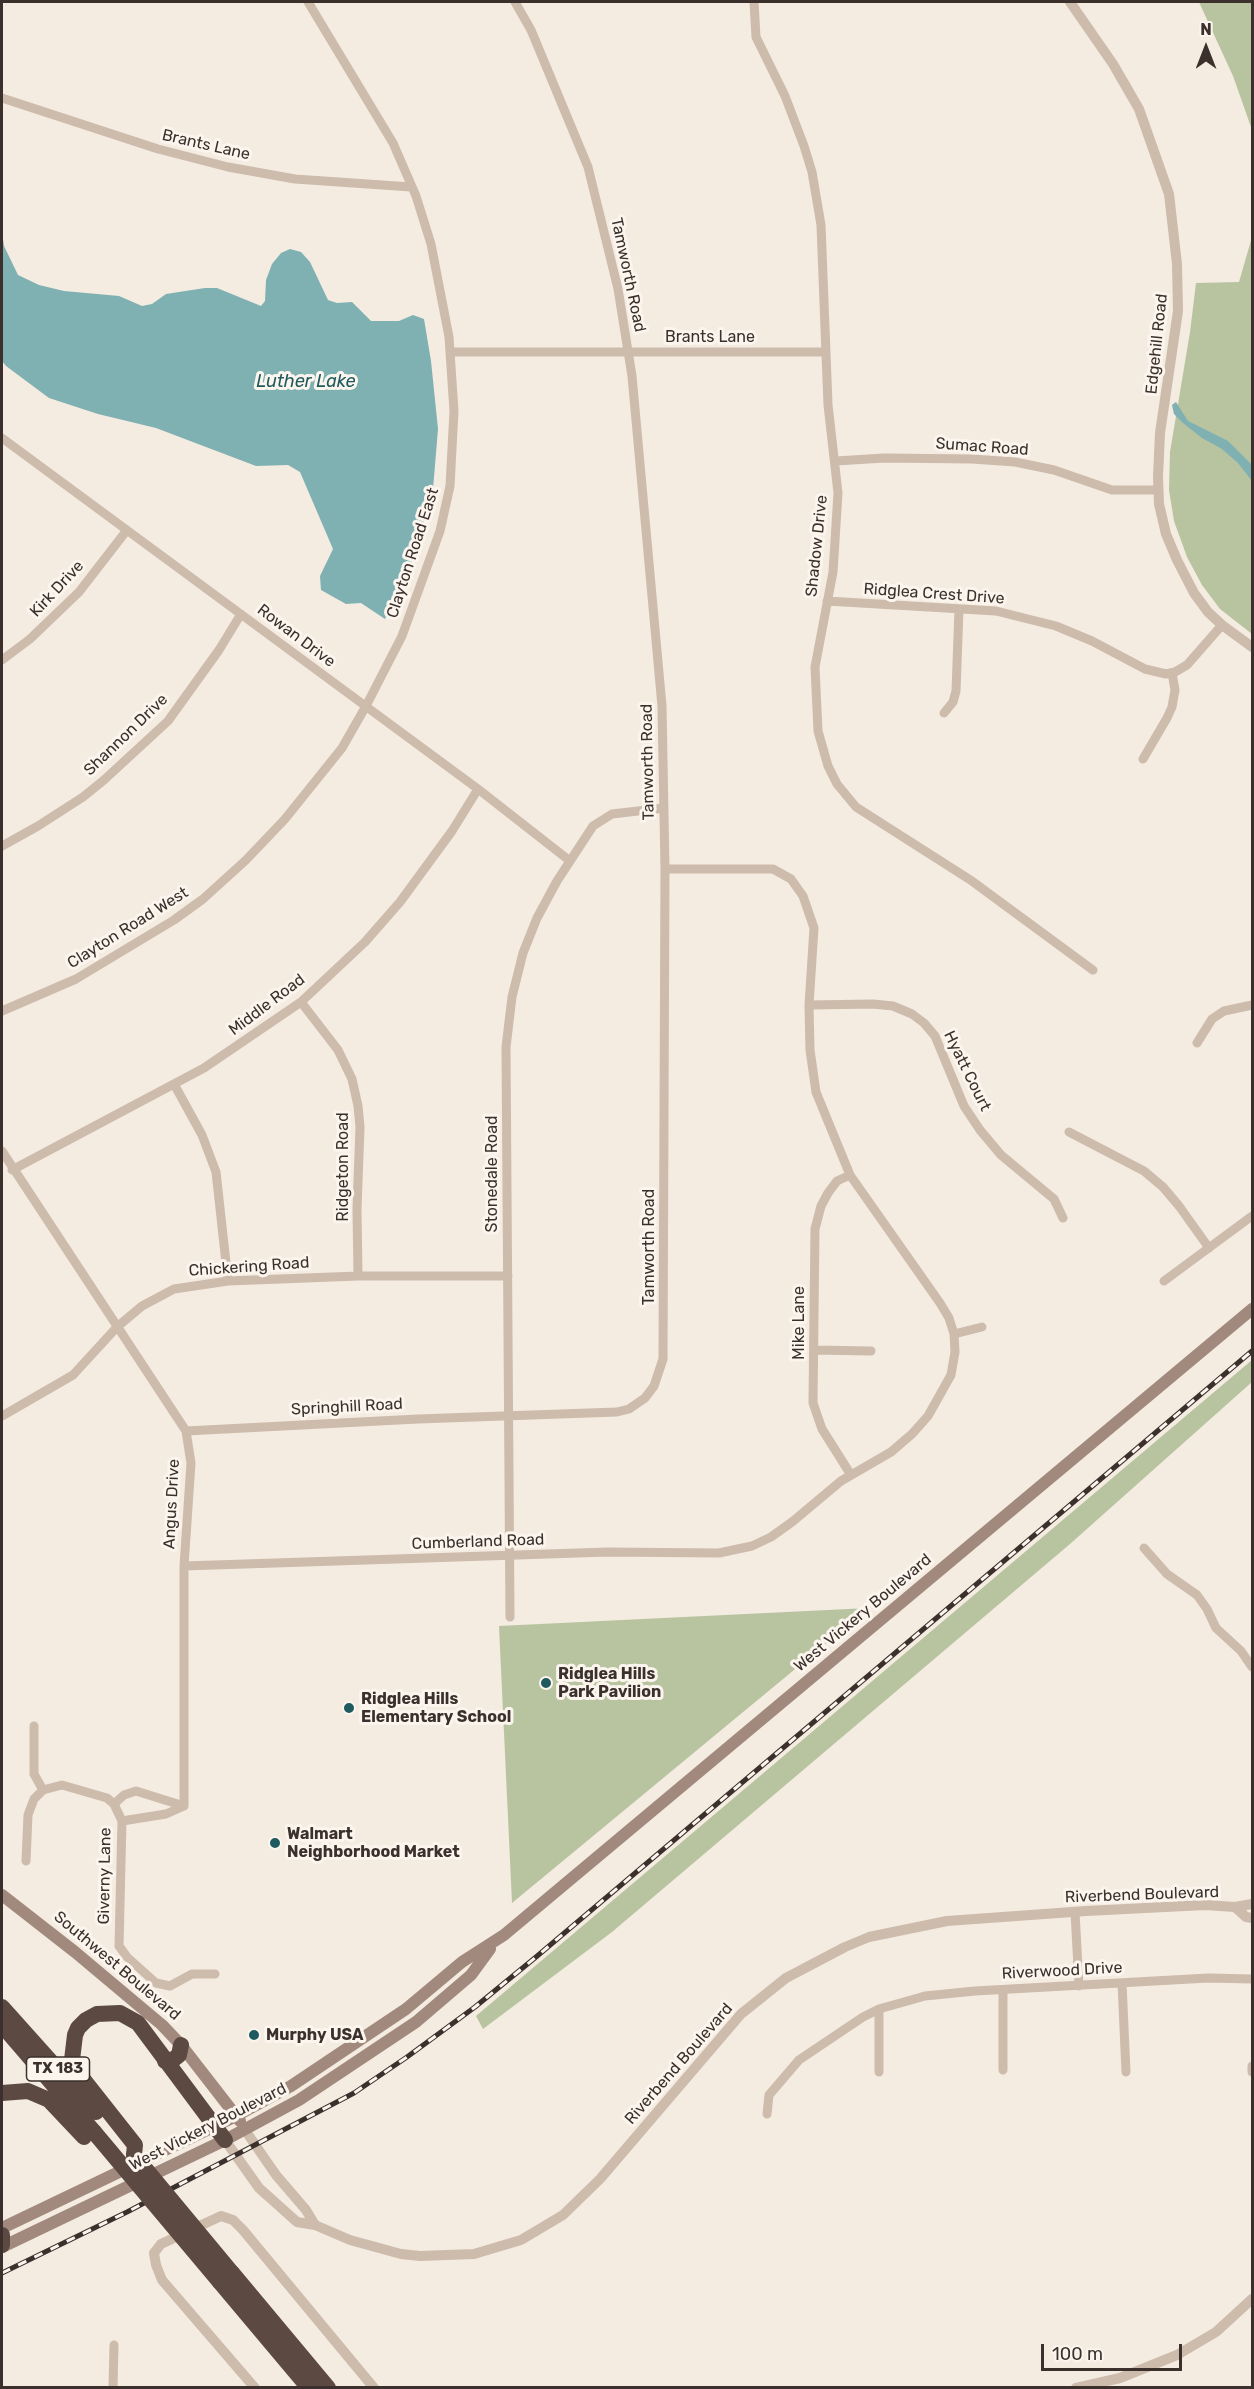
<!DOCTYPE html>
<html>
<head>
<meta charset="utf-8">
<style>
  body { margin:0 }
  #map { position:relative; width:1254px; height:2389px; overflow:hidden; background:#f4ebe1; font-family:Rubik,sans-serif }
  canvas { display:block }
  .frame { position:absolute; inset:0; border:3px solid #3b302b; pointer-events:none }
  .north { position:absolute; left:1176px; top:18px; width:60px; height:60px; -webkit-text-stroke:4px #fbf5ee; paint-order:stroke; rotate:0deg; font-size:16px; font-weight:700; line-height:24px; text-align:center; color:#3b302b }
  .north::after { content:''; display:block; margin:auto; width:21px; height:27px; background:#3b302b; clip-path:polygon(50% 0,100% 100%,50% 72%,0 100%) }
  .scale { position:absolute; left:1041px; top:2344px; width:141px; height:27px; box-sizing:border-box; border:3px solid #3b302b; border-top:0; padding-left:8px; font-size:18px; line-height:21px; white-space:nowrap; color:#3b302b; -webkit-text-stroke:4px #fbf5ee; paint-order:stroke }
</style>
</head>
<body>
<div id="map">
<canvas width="1254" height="2389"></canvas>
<div class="frame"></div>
<div class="north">N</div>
<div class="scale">100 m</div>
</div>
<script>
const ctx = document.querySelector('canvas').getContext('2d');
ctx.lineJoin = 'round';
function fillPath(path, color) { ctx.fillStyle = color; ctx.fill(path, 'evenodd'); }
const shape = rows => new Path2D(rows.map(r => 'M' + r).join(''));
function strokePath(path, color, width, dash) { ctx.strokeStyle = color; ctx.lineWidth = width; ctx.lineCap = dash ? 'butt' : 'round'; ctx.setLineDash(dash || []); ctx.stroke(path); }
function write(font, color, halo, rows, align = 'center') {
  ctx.font = font + ' Rubik,sans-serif'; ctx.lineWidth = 6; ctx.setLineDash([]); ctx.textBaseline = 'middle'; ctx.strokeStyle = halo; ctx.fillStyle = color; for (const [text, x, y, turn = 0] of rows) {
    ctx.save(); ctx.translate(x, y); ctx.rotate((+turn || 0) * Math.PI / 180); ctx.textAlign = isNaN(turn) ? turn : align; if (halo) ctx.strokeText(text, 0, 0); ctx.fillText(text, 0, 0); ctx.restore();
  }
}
const green = shape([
  [1199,2,1252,2,1252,139,1251,127,1233,76],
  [1252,237,1252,634,1220,609,1202,585,1187,557,1174,521,1169,490,1170,452,1190,332,1196,283,1239,282],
  [1252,1360,1252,1382,1070,1544,612,1932,483,2029,476,2016],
  [869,1608,512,1903,499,1626]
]);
const water = shape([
  [2,232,4,246,18,275,39,285,64,291,119,296,142,306,152,304,166,294,205,288,217,288,261,306,265,301,266,280,272,264,281,253,290,249,301,252,310,262,328,300,337,303,352,302,371,321,399,321,413,315,424,319,431,361,438,429,433,489,415,555,385,619,361,603,346,604,321,590,320,576,333,549,300,472,288,465,256,466,156,428,98,414,49,398,6,366,2,361],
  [1176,402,1188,421,1228,441,1251,464,1252,481,1238,463,1222,449,1202,438,1183,423,1174,414,1172,405]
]);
const minor = shape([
  [754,2,756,37,785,96,804,146,812,172,821,225,828,405,838,493,833,572,815,667,818,731,828,766,837,784,856,807,972,881,1093,970],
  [2,98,158,149,228,167,295,179,411,187],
  [450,352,825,352],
  [2,438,478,789,570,861],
  [836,461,884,458,972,459,1015,462,1054,470,1112,490,1158,490],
  [827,601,996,611,1056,626,1092,641,1145,669,1166,674,1175,672,1187,665,1222,625],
  [2,660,30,639,79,592,127,530],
  [944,713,953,702,956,691,959,609],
  [1143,759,1167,718,1172,707,1175,690,1172,673],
  [2,846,38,826,83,797,104,780,168,721,219,650,241,614],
  [301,1002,338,1050,352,1079,358,1106,360,1127,357,1209,358,1276],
  [809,1005,873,1004,893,1006,912,1014,924,1023,935,1036,964,1106,980,1130,1001,1155,1054,1199,1063,1218],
  [2,1011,76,979,174,920,203,899,246,860,285,819,342,748,366,706,402,636,440,531,450,486,454,411,449,337,431,244,416,196,393,143,308,2],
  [1197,1043,1212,1019,1224,1011,1252,1005],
  [174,1084,202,1135,216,1172,228,1281],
  [1069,1132,1144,1171,1163,1187,1179,1206,1209,1248],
  [2,1151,186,1431,191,1463,184,1566,184,1806],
  [12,1170,204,1068,301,1002,365,942,400,902,452,831,478,789],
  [850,1175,837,1181,828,1193,821,1206,815,1229,813,1403,822,1429,851,1475],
  [1164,1281,1252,1216],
  [954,1334,982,1327],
  [814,1350,871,1351],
  [2,1416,73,1375,117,1327,142,1306,174,1289,228,1281,358,1276,508,1276],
  [186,1431,418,1419,617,1412,629,1409,645,1398,654,1386,663,1359,665,869,662,706,632,376,618,289,588,167,531,30,515,2],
  [1144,1548,1167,1574,1197,1595,1207,1609,1216,1628,1241,1651,1252,1667],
  [184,1566,608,1552,719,1553,752,1546,771,1537,792,1522,841,1481,891,1452,912,1434,928,1416,951,1375,955,1352,954,1334,949,1318,940,1303,850,1175,816,1092,810,1050,809,1005,814,928,803,896,791,879,773,869,665,869],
  [510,1617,506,1047,512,997,523,953,537,918,557,881,593,826,612,814,664,808],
  [34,1726,34,1774,43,1790],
  [43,1790,62,1785,107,1798,114,1804,122,1821,119,1946,127,1957,156,1983,170,1986,192,1974,215,1974],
  [114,1804,124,1795,136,1791,184,1806,166,1814,122,1821],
  [26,1861,28,1815,34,1799,43,1790],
  [1075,1912,1079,1986],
  [1122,1983,1126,2072],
  [1003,1990,1003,2070],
  [879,2072,879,2009],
  [1252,2072,1252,2066],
  [767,2114,769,2095,799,2060,863,2017,879,2009,925,1996,975,1991,1208,1978,1252,1979],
  [113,2388,114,2345]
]);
const tertiary = shape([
  [1070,2,1113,64,1139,109,1169,194,1177,264,1178,311,1160,433,1158,477,1159,504,1166,534,1177,560,1194,593,1208,612,1222,625,1252,647],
  [1235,1907,1246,1917,1252,1918],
  [245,2130,276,2175,306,2210,315,2225],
  [225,2140,259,2188,297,2222,315,2225,350,2240,401,2254,420,2256,474,2254,521,2240,563,2215,600,2179,741,2014,786,1978,845,1947,869,1937,947,1921,1086,1911,1205,1905,1235,1907,1252,1904],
  [255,2388,162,2280,156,2265,154,2253,161,2244,221,2216,233,2220,243,2230,374,2388],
  [1076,2388,1120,2378,1177,2355,1216,2332,1252,2299]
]);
const secondary = shape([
  [2,1895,75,1952,162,2025,181,2045,240,2121],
  [2,2228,236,2116,291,2086,406,2009,462,1962,504,1935,1252,1309],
  [2,2247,225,2140,299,2100,416,2022,471,1975,490,1949]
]);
const motorway = shape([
  [2,2007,96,2112],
  [2,2025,94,2132],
  [165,2061,174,2059,179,2055,181,2045],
  [2,2093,28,2091,49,2100,84,2137],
  [134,2155,135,2145,75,2069,72,2060,75,2035,78,2028,86,2020,97,2014,120,2013,138,2023,225,2140],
  [2,2235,2,2245],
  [232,2273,328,2388],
  [220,2282,309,2388]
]);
const rail = shape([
  [2,2273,127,2212,354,2093,407,2057,475,2007,536,1957,1252,1351]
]);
const motorwayBridge = shape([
  [94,2132,220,2282],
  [134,2155,232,2273]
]);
const markers = [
  [546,1683,6,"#1f5a5e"],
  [349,1708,6,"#1f5a5e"],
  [275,1843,6,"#1f5a5e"],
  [254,2035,6,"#1f5a5e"]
];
const shields = [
  [58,2069,63]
];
const shieldNames = [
  ["TX 183",58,2069]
];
const streetNames = [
  ["Brants Lane",206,145,13],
  ["Tamworth Road",628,275,78],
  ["Brants Lane",710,337],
  ["Edgehill Road",1157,344,-84],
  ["Sumac Road",982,447,4],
  ["Shadow Drive",817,546,-84],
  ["Clayton Road East",413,553,-72],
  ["Kirk Drive",57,589,-47],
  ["Ridglea Crest Drive",934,594,4],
  ["Rowan Drive",296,636,37],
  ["Shannon Drive",126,735,-44],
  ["Tamworth Road",648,762,-91],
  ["Clayton Road West",128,928,-32],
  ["Middle Road",267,1005,-37],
  ["Hyatt Court",967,1071,64],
  ["Ridgeton Road",343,1167,-90],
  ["Stonedale Road",492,1174,-90],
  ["Tamworth Road",649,1247,-90],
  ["Chickering Road",249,1267,-4],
  ["Mike Lane",799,1323,-90],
  ["Springhill Road",347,1407,-3],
  ["Angus Drive",172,1504,-87],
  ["Cumberland Road",478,1542,-2],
  ["West Vickery Boulevard",863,1613,-40],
  ["Giverny Lane",105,1876,-89],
  ["Riverbend Boulevard",1142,1895,-2],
  ["Southwest Boulevard",117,1966,40],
  ["Riverwood Drive",1062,1971,-3],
  ["Riverbend Boulevard",679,2064,-49],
  ["West Vickery Boulevard",208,2127,-27]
];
const poiNames = [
  ["Ridglea Hills",558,1674],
  ["Park Pavilion",558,1692],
  ["Ridglea Hills",361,1699],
  ["Elementary School",361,1717],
  ["Walmart",287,1834],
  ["Neighborhood Market",287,1852],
  ["Murphy USA",266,2035]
];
const waterNames = [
  ["Luther Lake",306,382]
];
fillPath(green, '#b8c4a0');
fillPath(water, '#7fb0b2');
strokePath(minor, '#cdbbac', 9);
strokePath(tertiary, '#cdbbac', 10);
strokePath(secondary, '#a18a7d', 12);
strokePath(motorway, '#5c4a42', 16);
strokePath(rail, '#3b302b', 5);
strokePath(rail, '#fbf5ee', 3, [9]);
strokePath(motorwayBridge, '#5c4a42', 16);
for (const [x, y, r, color] of markers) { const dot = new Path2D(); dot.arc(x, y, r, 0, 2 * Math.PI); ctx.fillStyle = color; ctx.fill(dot); strokePath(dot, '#fbf5ee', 2); }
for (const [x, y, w] of shields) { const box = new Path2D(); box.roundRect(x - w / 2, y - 12, w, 24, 4.5); ctx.fillStyle = '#fbf5ee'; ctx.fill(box); strokePath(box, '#3b302b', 1.5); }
write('bold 15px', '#3b302b', null, shieldNames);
write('16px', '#3b302b', '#fbf5ee', streetNames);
write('bold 16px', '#3b302b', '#fbf5ee', poiNames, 'left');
write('italic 18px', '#1f5a5e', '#fbf5ee', waterNames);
</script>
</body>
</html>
